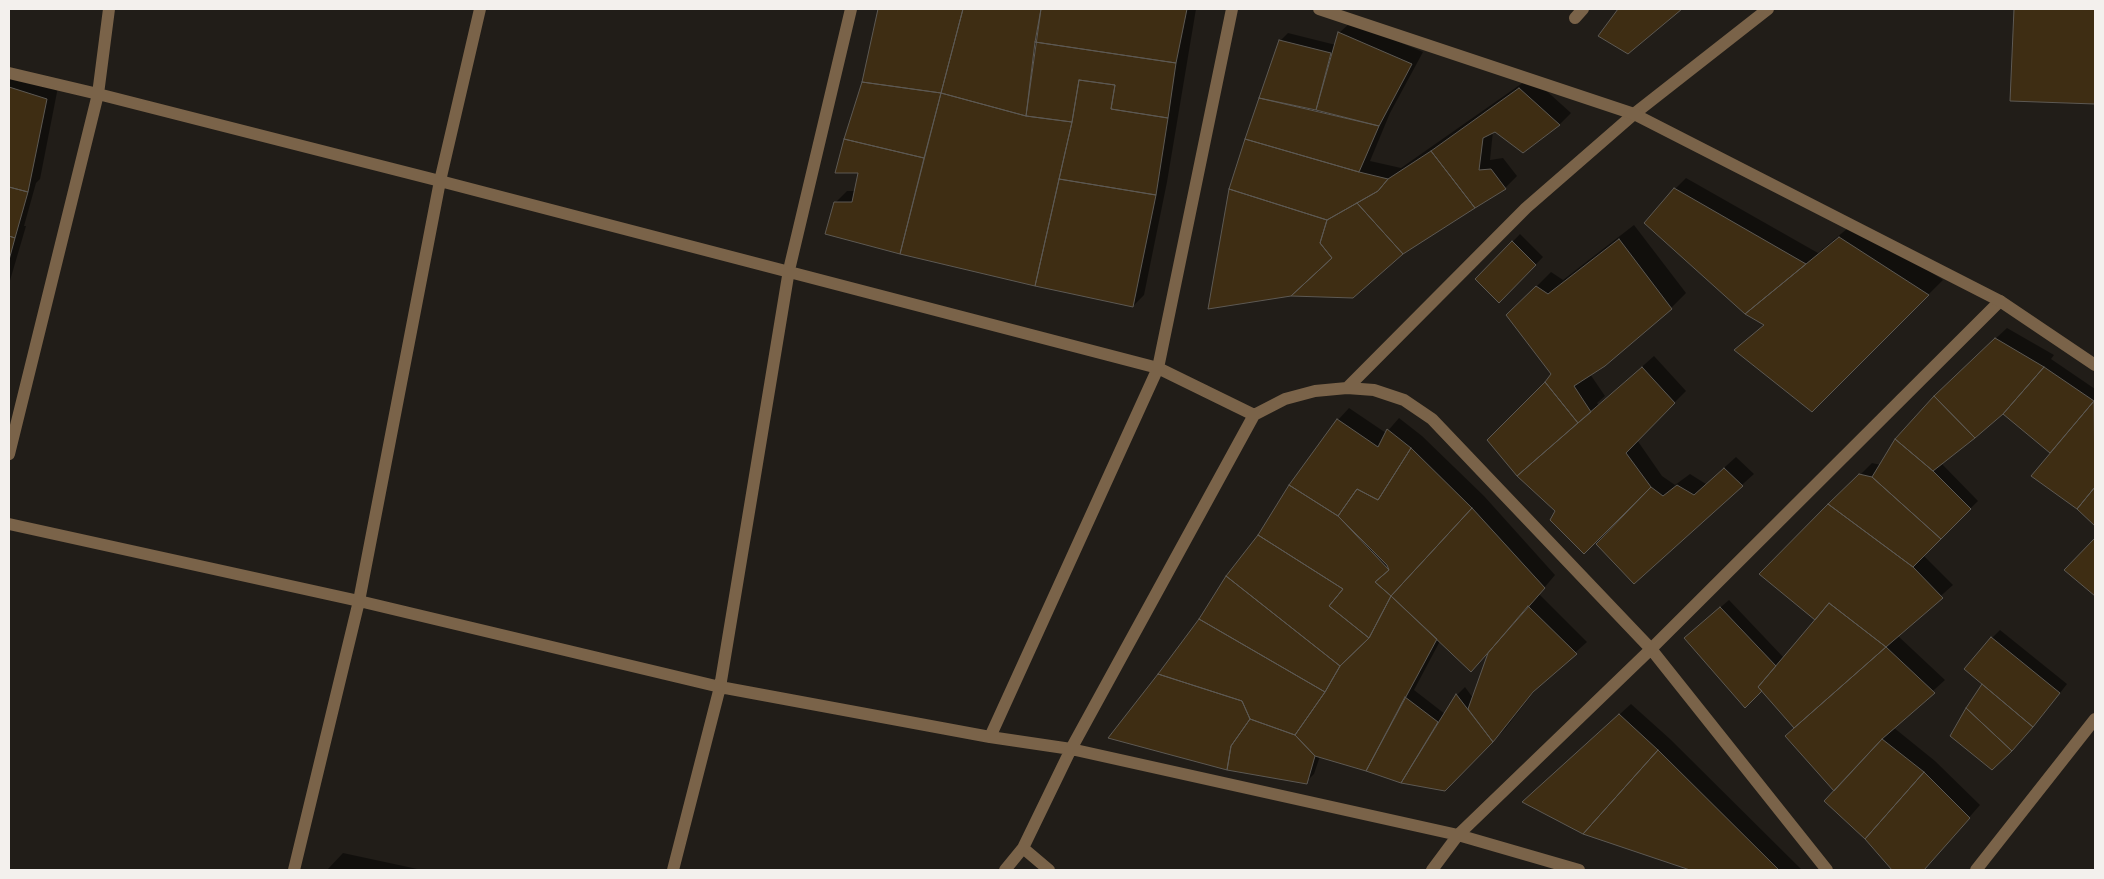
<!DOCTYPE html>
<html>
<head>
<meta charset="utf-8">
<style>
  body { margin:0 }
  #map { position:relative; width:2104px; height:879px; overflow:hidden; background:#211d18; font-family:Inter,sans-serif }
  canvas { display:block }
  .frame { position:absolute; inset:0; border:10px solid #f3f0ed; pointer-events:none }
</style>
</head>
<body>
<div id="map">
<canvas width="2104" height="879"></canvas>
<div class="frame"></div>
</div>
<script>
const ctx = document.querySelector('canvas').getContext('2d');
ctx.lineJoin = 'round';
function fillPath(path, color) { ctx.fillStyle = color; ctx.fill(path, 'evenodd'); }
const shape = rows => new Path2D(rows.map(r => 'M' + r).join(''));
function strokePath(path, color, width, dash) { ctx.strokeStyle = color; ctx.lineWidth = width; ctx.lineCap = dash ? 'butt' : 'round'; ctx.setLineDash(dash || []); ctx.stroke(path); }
const shadow = shape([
  [879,9,1196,9,1167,182,1144,295,1133,306,901,252,826,233,835,203,847,191,855,191,859,172,863,83],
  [1619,9,1680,9,1627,52,1599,35],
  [2015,9,2095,9,2095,103,2012,100],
  [1351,22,1423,52,1390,113,1370,161,1401,168,1531,77,1571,113,1560,124,1523,152,1495,130,1493,131,1490,160,1503,158,1517,176,1505,188,1402,253,1230,190,1280,41,1288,33,1336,45,1339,33],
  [9,72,58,87,40,179,36,183,24,226,26,226,9,284],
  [1686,178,1818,253,1854,223,1943,280,1812,410,1736,350,1765,324,1746,313,1675,189],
  [1634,225,1686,293,1671,308,1590,374,1605,396,1597,403,1599,405,1654,356,1686,391,1637,440,1662,476,1675,485,1690,474,1706,484,1736,457,1754,474,1634,582,1596,542,1557,511,1546,383,1553,374,1508,315,1551,272,1563,280],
  [1520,234,1543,257,1499,302,1477,279],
  [2007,328,2054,355,2051,359,2095,389,2095,525,2077,508,2056,448,2003,412,1941,463,1978,501,1923,555,1953,585,1897,635,1945,680,1893,727,1935,761,1980,805,1923,870,1894,870,1866,838,1795,728,1762,689,1694,630,1729,600,1784,658,1816,620,1761,574,1872,463,1881,465,1947,384],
  [1349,408,1386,433,1399,418,1422,436,1484,496,1555,575,1539,594,1587,642,1540,684,1505,729,1444,790,1401,782,1320,756,1314,774,1306,782,1200,619,1338,420],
  [1373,550,1388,564,1391,574,1370,552],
  [1440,641,1471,670,1490,650,1473,698,1465,687,1457,695,1445,714,1414,690],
  [2095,539,2095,594,2066,570],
  [2000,630,2067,684,2041,717,1992,768,1984,684,1992,638],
  [1631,704,1670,739,1802,870,1694,870,1584,833,1524,801],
  [343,853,422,870,327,870]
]);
const building = shape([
  [878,9,963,9,941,93,862,82,878,9],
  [963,9,1041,9,1026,116,941,93,963,9],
  [1041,9,1187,9,1176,63,1035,42,1041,9],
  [1618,9,1682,9,1628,54,1598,36,1618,9],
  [2014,9,2095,9,2095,104,2010,101,2014,9],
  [1338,32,1412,64,1379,126,1316,110,1338,32],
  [1279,40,1331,53,1316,110,1259,98,1279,40],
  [1035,42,1176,63,1168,118,1111,109,1115,85,1079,80,1072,122,1026,116,1035,42],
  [1079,80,1115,85,1111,109,1168,118,1156,195,1059,179,1072,122,1079,80],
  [862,82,941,93,924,158,844,139,862,82],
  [9,87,47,99,28,192,9,187,9,87],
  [1519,88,1560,125,1523,153,1495,132,1483,138,1479,170,1491,169,1506,189,1475,208,1431,151,1519,88],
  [941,93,1026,116,1072,122,1035,286,900,254,941,93],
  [1259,98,1379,126,1359,172,1245,139,1259,98],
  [844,139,924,158,900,254,825,234,834,202,852,202,858,173,835,173,844,139],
  [1245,139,1359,172,1388,179,1378,191,1327,220,1229,189,1245,139],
  [1431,151,1475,208,1403,254,1357,203,1378,191,1388,179,1431,151],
  [1059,179,1156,195,1133,307,1035,286,1059,179],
  [9,187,28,192,15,238,9,236,9,187],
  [1674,188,1806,264,1745,314,1644,223,1674,188],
  [1229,189,1327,220,1320,243,1332,258,1291,296,1208,309,1229,189],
  [1357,203,1403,254,1353,298,1291,296,1332,258,1320,243,1327,220,1357,203],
  [9,236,15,238,9,260,9,236],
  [1839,237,1929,295,1812,412,1734,350,1764,325,1745,314,1839,237],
  [1619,239,1672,309,1605,366,1574,386,1591,412,1578,423,1545,382,1551,374,1506,315,1536,286,1548,294,1619,239],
  [1512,241,1536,265,1499,303,1475,279,1512,241],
  [1995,338,2044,367,2003,414,1975,438,1934,396,1995,338],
  [1642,367,1675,403,1626,453,1651,487,1584,554,1550,520,1555,511,1517,476,1642,367],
  [2044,367,2094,401,2050,453,2003,414,2044,367],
  [1545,382,1578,423,1517,476,1487,440,1545,382],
  [1934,396,1975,438,1933,471,1895,439,1934,396],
  [2094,401,2095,487,2077,509,2031,476,2094,401],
  [1337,419,1378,447,1387,429,1411,448,1378,500,1357,489,1338,516,1289,485,1337,419],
  [1895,439,1933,471,1971,509,1941,539,1872,477,1895,439],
  [1411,448,1472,508,1391,596,1375,582,1389,570,1387,565,1338,516,1357,489,1378,500,1411,448],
  [1724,468,1743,486,1634,584,1596,544,1651,487,1663,496,1677,485,1694,495,1724,468],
  [1859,474,1872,477,1941,539,1913,567,1828,504,1859,474],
  [1289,485,1338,516,1389,570,1375,582,1391,596,1369,638,1329,606,1343,589,1258,535,1289,485],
  [2095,487,2095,526,2077,509,2095,487],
  [1828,504,1913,567,1943,598,1886,647,1829,603,1815,620,1759,574,1828,504],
  [1472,508,1545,588,1471,672,1391,596,1472,508],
  [1258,535,1343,589,1329,606,1369,638,1340,666,1226,576,1258,535],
  [2095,538,2095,596,2064,570,2095,538],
  [1226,576,1340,666,1325,692,1199,619,1226,576],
  [1391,596,1437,639,1366,771,1315,756,1295,735,1325,692,1340,666,1369,638,1391,596],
  [1829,603,1886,647,1794,728,1758,687,1829,603],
  [1528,606,1577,654,1533,692,1493,742,1468,709,1488,653,1528,606],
  [1720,607,1776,666,1758,687,1762,691,1745,708,1684,638,1720,607],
  [1199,619,1325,692,1295,735,1250,719,1242,701,1158,674,1199,619],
  [1991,637,2060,693,2033,727,1964,669,1991,637],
  [1886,647,1935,693,1882,739,1834,791,1785,736,1886,647],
  [1158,674,1242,701,1250,719,1231,746,1227,770,1108,738,1158,674],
  [1982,684,2033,727,2012,751,1966,708,1982,684],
  [1456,694,1493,742,1445,791,1401,783,1456,694],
  [1405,697,1438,722,1401,783,1366,771,1405,697],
  [1966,708,2012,751,1992,770,1950,736,1966,708],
  [1619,714,1658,750,1583,834,1522,802,1619,714],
  [1250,719,1295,735,1315,756,1307,784,1227,770,1231,746,1250,719],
  [1882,739,1924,772,1865,839,1824,801,1882,739],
  [1658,750,1779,870,1690,870,1583,834,1658,750],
  [1924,772,1970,818,1924,870,1892,870,1865,839,1924,772]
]);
const minor = shape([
  [1575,18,1583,9],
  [9,73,98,94,440,181,1158,368,1254,415,1285,399,1315,391,1347,388,1374,390,1404,400,1432,419,1651,649,1827,870],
  [1347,388,1526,208,1634,114,1768,9],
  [9,454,98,94,109,9],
  [9,524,359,601,720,687,990,737,1071,749,1458,835,1579,870],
  [990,737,1158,368,1232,9],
  [1023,848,1049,870],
  [294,870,359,601,440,181,480,9],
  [673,870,720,687,789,270,851,9],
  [1005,870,1023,848,1071,749,1254,415],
  [1432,870,1458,835,1651,649,2000,301],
  [1976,870,2095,719]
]);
const tertiary = shape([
  [1319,9,1634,114,2000,301,2095,365]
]);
fillPath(shadow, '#0007');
fillPath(building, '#3e2d13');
strokePath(building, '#5d5953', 1);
strokePath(minor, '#7a6349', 12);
strokePath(tertiary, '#7a6349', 12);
</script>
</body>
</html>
